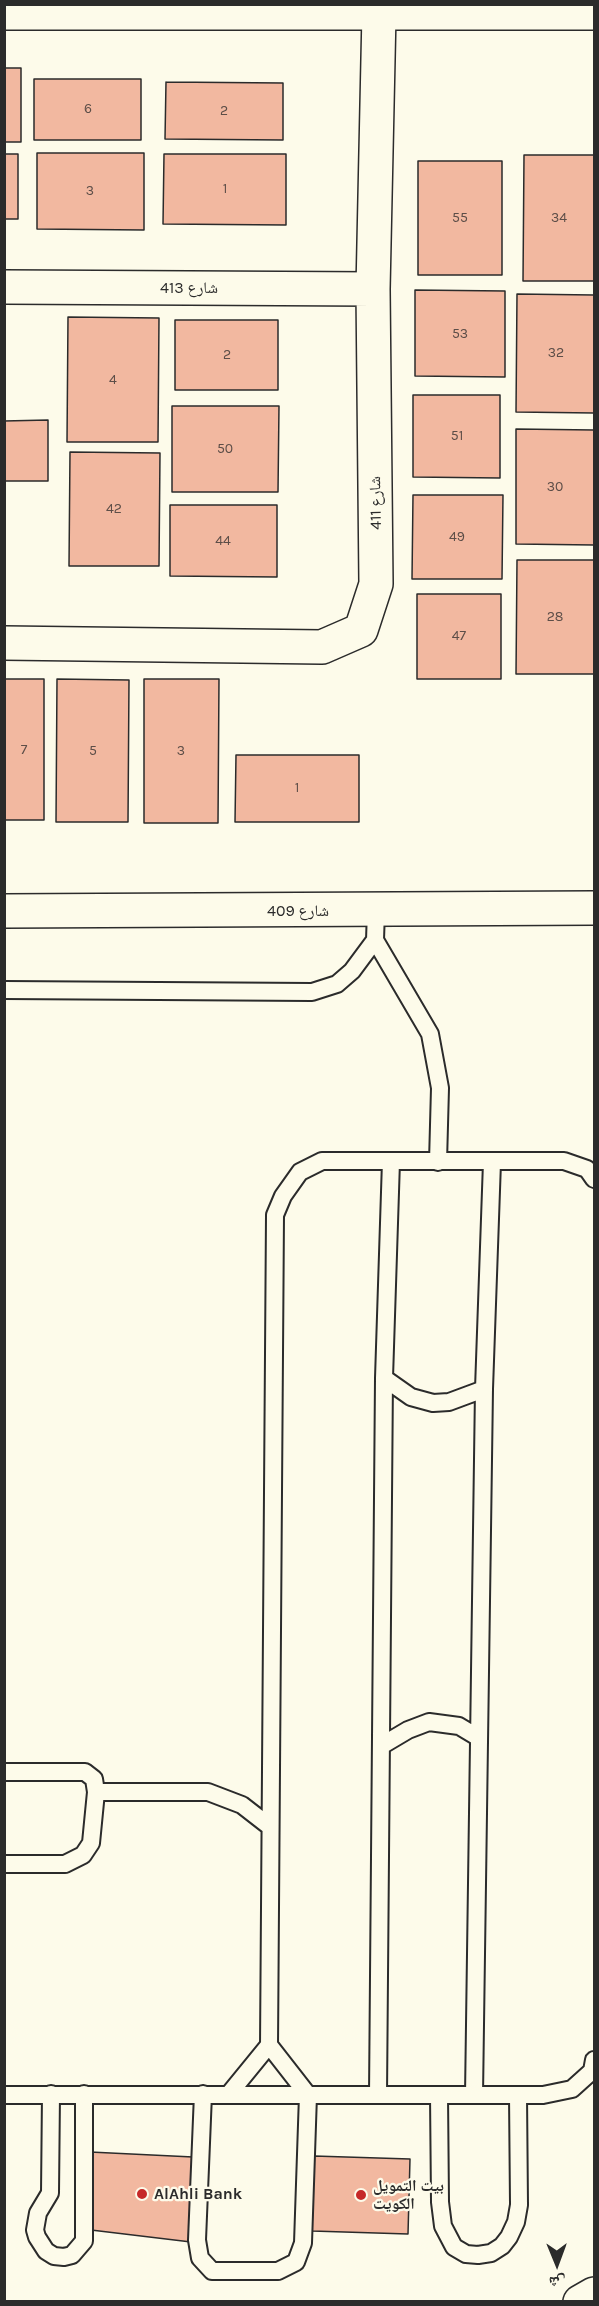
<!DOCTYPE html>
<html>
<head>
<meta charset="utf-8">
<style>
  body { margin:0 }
  #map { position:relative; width:599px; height:2306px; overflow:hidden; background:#fdfbea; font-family:Karla,"Noto Naskh Arabic",sans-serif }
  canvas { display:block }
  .frame { position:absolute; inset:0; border:6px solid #2b2b2b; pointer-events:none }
  .north { position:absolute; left:527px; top:2234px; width:60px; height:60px; -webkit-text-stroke:4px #fdfbea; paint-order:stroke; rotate:179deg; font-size:16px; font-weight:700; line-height:24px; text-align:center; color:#2b2b2b }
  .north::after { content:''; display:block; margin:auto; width:21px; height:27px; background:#2b2b2b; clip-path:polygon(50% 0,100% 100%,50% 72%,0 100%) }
</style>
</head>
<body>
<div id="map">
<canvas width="599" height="2306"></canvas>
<div class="frame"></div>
<div class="north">ش</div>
</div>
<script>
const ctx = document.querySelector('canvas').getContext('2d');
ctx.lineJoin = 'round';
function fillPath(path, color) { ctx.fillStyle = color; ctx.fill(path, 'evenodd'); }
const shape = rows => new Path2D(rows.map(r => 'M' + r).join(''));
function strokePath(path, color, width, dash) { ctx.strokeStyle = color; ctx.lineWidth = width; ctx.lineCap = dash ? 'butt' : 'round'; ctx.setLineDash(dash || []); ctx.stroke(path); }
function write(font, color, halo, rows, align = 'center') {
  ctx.font = font + ' Karla,"Noto Naskh Arabic",sans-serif'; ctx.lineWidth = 4.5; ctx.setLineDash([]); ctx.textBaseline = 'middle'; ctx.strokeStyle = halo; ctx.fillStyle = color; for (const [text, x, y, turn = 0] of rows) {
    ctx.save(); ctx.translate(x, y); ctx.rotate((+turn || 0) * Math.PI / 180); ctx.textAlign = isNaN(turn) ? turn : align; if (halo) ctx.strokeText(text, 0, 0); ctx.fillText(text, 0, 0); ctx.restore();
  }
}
const building = shape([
  [4,68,21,68,21,142,4,142,4,68],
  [34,79,141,79,141,140,34,140,34,79],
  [166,82,283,83,283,140,165,139,166,82],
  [37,153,144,153,144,230,37,229,37,153],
  [4,154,18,154,18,219,4,219,4,154],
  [164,154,286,154,286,225,163,224,164,154],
  [524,155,594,155,594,281,523,281,524,155],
  [418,161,502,161,502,275,418,275,418,161],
  [415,290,505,291,505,377,415,376,415,290],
  [517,294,594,295,594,413,516,412,517,294],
  [68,317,159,318,158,442,67,442,68,317],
  [175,320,278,320,278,390,175,390,175,320],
  [413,395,500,395,500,478,413,477,413,395],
  [172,406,279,406,278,492,172,492,172,406],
  [48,420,48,481,4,481,4,421,48,420],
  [516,429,594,430,594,545,516,544,516,429],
  [70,452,160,453,159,566,69,566,70,452],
  [413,495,503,495,502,579,412,579,413,495],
  [170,505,277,505,277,577,170,576,170,505],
  [517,560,594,560,594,674,516,674,517,560],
  [417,594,501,594,501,679,417,679,417,594],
  [4,679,44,679,44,820,4,820,4,679],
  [57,679,129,680,128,822,56,822,57,679],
  [144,679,219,679,218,823,144,823,144,679],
  [236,755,359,755,359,822,235,822,236,755],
  [90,2152,193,2157,191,2242,91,2230,90,2152],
  [314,2156,410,2159,408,2234,312,2231,314,2156]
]);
const service = shape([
  [375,940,430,1034,440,1088,438,1162],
  [4,990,312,992,337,984,352,971,375,940,376,910],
  [384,1378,411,1397,433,1403,449,1402,484,1389],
  [381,1746,408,1730,429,1722,459,1726,479,1738],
  [4,1772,85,1772,94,1779,96,1792,91,1843,83,1855,65,1864,4,1864],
  [96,1792,208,1792,242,1805,269,1826],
  [51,2094,50,2193,38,2213,35,2230,37,2237,46,2251,54,2256,64,2257,72,2255,84,2241,84,2094],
  [203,2094,197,2240,200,2258,212,2271,278,2271,296,2262,303,2243,308,2095,269,2045,275,1215,283,1196,300,1172,322,1161,564,1161,587,1169,594,1179],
  [229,2094,269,2045],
  [4,2095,543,2095,572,2089,592,2071,594,2060],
  [378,2095,384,1378,391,1161],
  [439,2095,440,2202,443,2226,454,2247,466,2254,478,2255,491,2253,502,2246,509,2237,516,2222,519,2205,518,2095],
  [474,2095,484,1389,492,1162]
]);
const minor = shape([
  [4,13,594,13],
  [4,287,373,289],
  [4,643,322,647,361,630,376,584,373,289,379,13],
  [4,911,594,908]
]);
const tertiary = shape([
  [580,2302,594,2294]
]);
const markers = [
  [142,2194,6,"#c62828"],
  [361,2195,6,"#c62828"]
];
const numberNames = [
  ["6",88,109],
  ["2",224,111],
  ["1",225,189],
  ["3",90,191],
  ["55",460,218],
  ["34",559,218],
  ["53",460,334],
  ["32",556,353],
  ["2",227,355],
  ["4",113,380],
  ["51",457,436],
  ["50",225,449],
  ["30",555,487],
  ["42",114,509],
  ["49",457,537],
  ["44",223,541],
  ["28",555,617],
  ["47",459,636],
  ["7",24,750],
  ["5",93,751],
  ["3",181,751],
  ["1",297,788]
];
const streetNames = [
  ["شارع 413",189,288],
  ["شارع 411",376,503,-91],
  ["شارع 409",298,911]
];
const poiNames = [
  ["بيت التمويل",373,2186],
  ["الكويت",373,2204],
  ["AlAhli Bank",154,2194]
];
fillPath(building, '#f2b8a0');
strokePath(building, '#2b2b2b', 1.5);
strokePath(service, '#2b2b2b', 20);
strokePath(minor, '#2b2b2b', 36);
strokePath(tertiary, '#2b2b2b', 36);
strokePath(service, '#fdfbea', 16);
strokePath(minor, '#fdfbea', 33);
strokePath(tertiary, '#fdfbea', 33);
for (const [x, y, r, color] of markers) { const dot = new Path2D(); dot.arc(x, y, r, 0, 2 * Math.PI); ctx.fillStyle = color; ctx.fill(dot); strokePath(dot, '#fdfbea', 2); }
write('14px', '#5d4e48', null, numberNames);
write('16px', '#2b2b2b', '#fdfbea', streetNames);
write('bold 16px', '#2b2b2b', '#fdfbea', poiNames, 'left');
</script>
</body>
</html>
